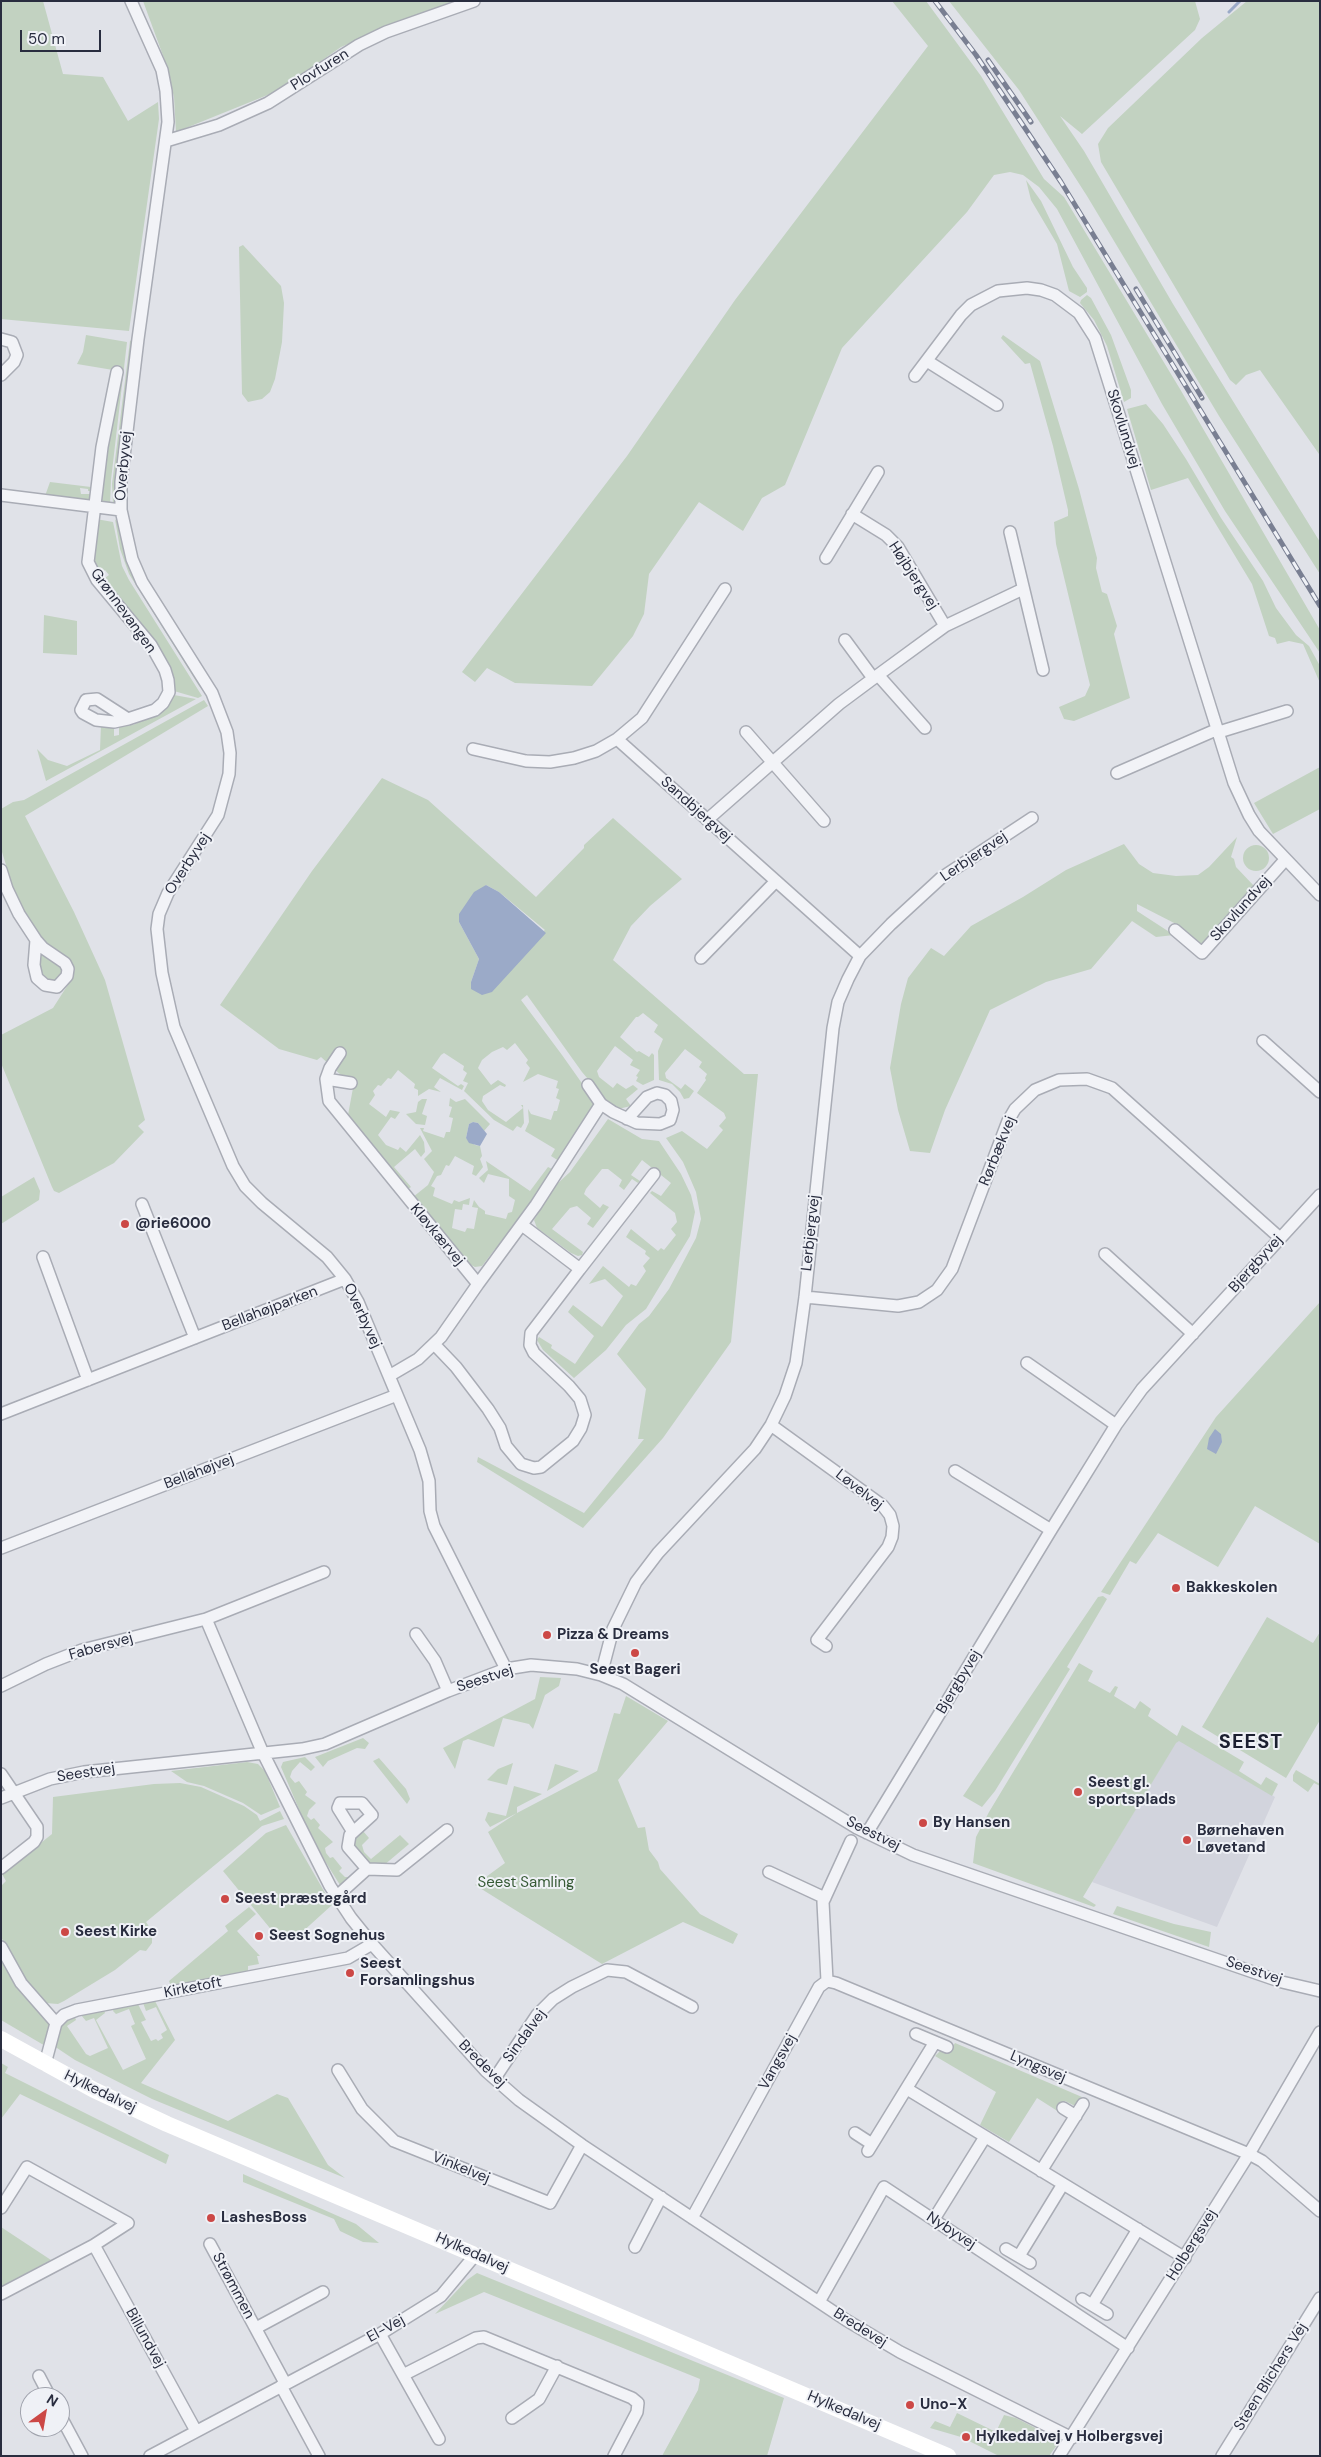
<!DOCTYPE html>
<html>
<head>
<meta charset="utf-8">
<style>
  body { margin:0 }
  #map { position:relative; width:1321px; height:2457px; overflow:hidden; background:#e0e2e8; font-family:"DM Sans",sans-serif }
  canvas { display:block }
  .frame { position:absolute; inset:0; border:2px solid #292d3f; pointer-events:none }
  .north { position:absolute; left:20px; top:2387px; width:50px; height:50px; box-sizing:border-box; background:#eff1f6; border:1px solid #a0a3ad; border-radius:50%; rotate:32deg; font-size:14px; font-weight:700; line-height:20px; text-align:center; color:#292d3f }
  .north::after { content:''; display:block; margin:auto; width:18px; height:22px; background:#cc4846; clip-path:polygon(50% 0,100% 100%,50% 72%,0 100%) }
  .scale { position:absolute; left:20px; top:30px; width:81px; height:22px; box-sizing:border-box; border:2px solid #292d3f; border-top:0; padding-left:6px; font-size:15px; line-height:18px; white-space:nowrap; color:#292d3f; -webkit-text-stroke:4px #eff1f6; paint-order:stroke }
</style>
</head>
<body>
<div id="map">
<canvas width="1321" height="2457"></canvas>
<div class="frame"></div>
<div class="north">N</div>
<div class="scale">50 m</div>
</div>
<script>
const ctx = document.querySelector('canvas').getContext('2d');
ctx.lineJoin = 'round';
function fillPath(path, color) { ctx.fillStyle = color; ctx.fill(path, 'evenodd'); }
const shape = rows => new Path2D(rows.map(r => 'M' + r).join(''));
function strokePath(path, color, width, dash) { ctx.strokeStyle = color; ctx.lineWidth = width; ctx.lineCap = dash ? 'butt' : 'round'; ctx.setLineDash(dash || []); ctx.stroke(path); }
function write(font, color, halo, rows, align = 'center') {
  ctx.font = font + ' "DM Sans",sans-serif'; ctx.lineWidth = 4; ctx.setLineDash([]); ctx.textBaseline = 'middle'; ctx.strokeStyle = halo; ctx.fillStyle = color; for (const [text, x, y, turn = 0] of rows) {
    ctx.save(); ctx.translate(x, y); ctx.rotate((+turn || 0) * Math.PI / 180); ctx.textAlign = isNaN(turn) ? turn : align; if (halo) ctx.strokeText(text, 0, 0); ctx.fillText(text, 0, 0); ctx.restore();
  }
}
const built = shape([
  [1179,1740,1275,1797,1217,1927,1092,1882,1175,1743]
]);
const green = shape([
  [1,1,43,1,63,74,103,77,128,121,158,102,159,119,129,331,1,319],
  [143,1,458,1,405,20,341,47,280,90,176,132,174,97,165,61],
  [892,1,926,1,981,76,1044,179,1064,197,1180,389,1320,630,1320,653,1225,511,1162,404,1057,209,1039,187,1023,175,1010,172,994,175,967,212,842,348,785,485,762,498,743,531,699,502,649,574,644,614,633,636,592,686,515,683,487,668,475,682,462,672,627,456,735,300,928,46],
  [949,1,1195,1,1200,19,1195,30,1082,134,1060,116,1084,151,1173,304,1320,542,1320,574,1219,416,1087,196,1019,90],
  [1247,1,1320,1,1319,454,1260,370,1246,375,1236,385,1230,380,1101,162,1098,144,1108,128,1202,38],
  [1026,180,1041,201,1073,267,1087,288,1087,292,1080,297,1069,291,1057,244,1031,200],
  [243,245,281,286,284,303,282,342,275,379,270,392,262,399,248,402,242,394,239,247],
  [1087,295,1091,298,1111,335,1131,390,1131,398,1124,402,1107,346,1094,320,1080,303,1081,300],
  [86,335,127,342,111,480,110,505,99,504,119,371,77,364,83,352],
  [1003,335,1040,361,1079,489,1097,558,1096,568,1102,592,1107,594,1117,626,1114,634,1130,698,1074,721,1064,719,1059,707,1085,696,1090,685,1056,544,1054,522,1068,516,1068,510,1053,446,1030,363,1025,364,1001,338],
  [134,339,116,502,113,504,112,484,130,341],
  [1146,404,1163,424,1186,459,1221,518,1263,581,1276,608,1296,635,1309,646,1320,666,1320,683,1303,644,1289,641,1277,644,1275,638,1269,636,1252,584,1188,478,1151,490,1127,409],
  [50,482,91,487,91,491,88,491,88,489,80,488,81,494,90,494,89,499,86,503,45,496],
  [96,519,113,522,122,566,129,580,202,696,198,698,174,691,175,682,166,660,123,601,102,580,109,575,105,570,99,577,92,562],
  [115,519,119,524,126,554,208,693,205,693,199,686,129,574,120,549],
  [44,615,77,621,77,655,43,653],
  [174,695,196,699,46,781,37,749,48,760,67,766,100,750,101,724,114,726,114,736,119,735,119,726,133,725,159,713],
  [204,700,208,706,25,816,74,912,105,980,145,1120,138,1126,144,1132,114,1163,59,1193,54,1191,52,1187,1,1063,1,1035,53,1008,69,983,72,971,69,959,36,936,14,891,2,852,1,809,13,802,24,800],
  [1320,767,1320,809,1273,834,1254,803],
  [382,778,428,800,536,897,584,848,584,845,613,818,682,879,650,906,631,926,613,960,744,1074,758,1074,731,1342,663,1438,583,1528,477,1462,478,1457,584,1513,644,1439,638,1439,646,1389,617,1354,639,1324,649,1316,669,1289,696,1238,701,1219,696,1192,683,1162,666,1138,682,1131,707,1149,723,1130,719,1126,726,1118,724,1113,697,1093,706,1080,705,1078,707,1074,699,1067,702,1062,685,1049,665,1073,666,1078,681,1089,685,1084,694,1091,689,1098,684,1099,680,1092,672,1084,659,1080,658,1051,663,1039,654,1032,658,1025,643,1013,638,1017,636,1017,620,1037,637,1052,639,1051,649,1057,652,1053,654,1055,654,1080,643,1085,636,1081,638,1077,636,1076,640,1070,630,1065,633,1060,615,1046,597,1071,599,1077,613,1088,617,1083,626,1089,633,1085,638,1089,626,1099,631,1106,618,1109,610,1105,582,1072,527,995,521,1000,562,1055,591,1096,594,1105,559,1161,551,1156,555,1149,525,1131,529,1122,528,1109,531,1114,551,1120,554,1111,557,1111,560,1100,556,1098,559,1089,556,1088,558,1081,538,1074,523,1082,530,1068,526,1063,528,1060,515,1043,507,1050,503,1047,492,1052,482,1060,478,1068,491,1085,498,1080,506,1085,505,1087,500,1085,483,1096,482,1101,488,1110,506,1122,523,1108,521,1105,523,1105,524,1123,521,1128,517,1126,513,1131,494,1120,464,1091,468,1083,463,1081,467,1073,463,1070,464,1066,444,1053,441,1055,432,1068,458,1086,461,1084,464,1086,462,1090,440,1078,434,1087,441,1092,429,1089,418,1096,418,1090,414,1088,415,1084,398,1070,391,1079,388,1078,381,1086,378,1085,373,1091,375,1095,369,1104,386,1117,390,1110,400,1112,395,1119,391,1117,378,1135,386,1145,398,1150,400,1147,406,1152,420,1135,424,1142,425,1152,421,1157,415,1149,394,1167,411,1187,407,1190,348,1115,353,1088,342,1076,321,1057,317,1060,279,1049,220,1005,312,871],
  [486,885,499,892,545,930,471,982,479,959,459,922],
  [1237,837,1231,857,1234,859,1236,867,1255,887,1203,944,1197,944,1180,926,1137,904,1137,911,1174,935,1156,937,1132,921,1091,969,1046,982,990,1010,945,1110,930,1153,910,1151,898,1110,890,1068,901,1004,908,978,931,948,944,956,971,926,1023,897,1066,870,1124,844,1139,864,1153,873,1176,876,1198,875,1209,867],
  '1243 858a13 13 0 1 1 26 0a13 13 0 1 1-26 0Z',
  [41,954,60,965,62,970,63,974,59,979,53,982,44,980,41,974],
  [450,1098,456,1102,465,1099,490,1124,484,1131,478,1123,473,1122,469,1124,466,1138,475,1145,480,1146,482,1156,480,1159,483,1167,476,1176,472,1174,474,1166,455,1156,449,1166,446,1165,441,1175,437,1176,431,1186,435,1188,433,1196,452,1204,454,1200,459,1202,470,1198,469,1205,463,1204,462,1210,455,1209,452,1228,465,1232,467,1228,474,1229,478,1208,472,1207,474,1200,479,1207,485,1211,485,1214,506,1219,508,1213,512,1212,515,1200,509,1196,509,1179,488,1174,484,1183,479,1178,488,1170,486,1161,530,1191,548,1167,552,1169,528,1210,498,1249,495,1249,482,1266,475,1267,467,1263,413,1197,428,1185,434,1172,424,1159,432,1151,420,1128,424,1128,423,1131,444,1138,446,1132,450,1132,453,1118,449,1117,452,1107,449,1106],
  [422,1099,427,1099,422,1114,427,1116,425,1125,416,1124,406,1114,416,1112,418,1102],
  [608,1119,642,1139,659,1141,681,1174,691,1195,695,1212,690,1236,646,1309,626,1325,606,1350,574,1378,543,1350,537,1340,539,1337,552,1345,551,1348,575,1364,594,1336,568,1312,573,1305,602,1327,623,1296,605,1279,589,1284,603,1266,629,1287,631,1284,636,1286,646,1271,643,1266,650,1258,645,1254,646,1251,626,1237,631,1229,658,1251,661,1248,664,1250,676,1235,671,1229,677,1222,675,1213,650,1193,652,1191,661,1196,671,1183,642,1160,631,1175,640,1181,638,1183,632,1179,624,1190,619,1186,622,1180,608,1169,602,1169,586,1189,584,1194,600,1208,603,1204,609,1207,593,1228,587,1224,591,1218,577,1206,570,1208,552,1229,583,1252,582,1255,578,1256,571,1253,537,1228,534,1220,557,1184,570,1172],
  [34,1177,40,1191,39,1200,1,1224,1,1197],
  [1320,1302,1320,1544,1255,1506,1218,1567,1158,1533,1136,1564,1130,1561,1110,1595,1101,1592,1216,1417],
  [1103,1596,1107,1599,1067,1667,1070,1669,995,1791,982,1807,963,1796,1098,1597],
  [1267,1617,1313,1643,1320,1632,1320,1720,1286,1778,1202,1727],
  [1079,1663,1093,1671,1088,1681,1110,1693,1115,1686,1118,1687,1114,1696,1135,1709,1140,1701,1151,1709,1148,1716,1177,1736,1182,1725,1244,1762,1239,1771,1261,1785,1266,1777,1278,1784,1272,1796,1179,1741,1176,1743,1083,1897,1096,1905,1094,1907,973,1863,976,1837,989,1812],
  [540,1677,561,1678,559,1686,545,1695,533,1729,529,1724,503,1718,494,1747,468,1739,463,1741,455,1769,443,1748,535,1699],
  [626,1696,668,1721,618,1780,638,1828,645,1827,649,1850,658,1862,660,1869,700,1914,738,1934,733,1944,683,1922,602,1964,475,1885,505,1863,488,1832,517,1813,597,1771,614,1713,620,1714],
  [363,1738,369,1743,365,1749,357,1748,328,1761,323,1767,315,1757],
  [305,1757,315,1767,311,1771,300,1762,292,1771,290,1777,295,1783,299,1781,307,1792,305,1795,316,1803,309,1810,307,1816,311,1820,314,1818,320,1825,318,1828,333,1842,325,1848,326,1853,330,1858,333,1857,342,1868,339,1871,345,1877,350,1877,340,1885,313,1842,281,1767,283,1762],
  [379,1758,406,1789,410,1799,407,1804,373,1761],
  [247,1762,258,1764,265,1771,280,1807,261,1815,243,1803,204,1786,187,1782,171,1771],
  [513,1763,507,1785,487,1780,498,1769],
  [555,1764,579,1771,547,1791],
  [1296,1770,1320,1784,1320,1786,1314,1783,1308,1792,1293,1781,1293,1775],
  [180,1783,201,1787,244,1806,257,1815,260,1821,280,1811,284,1819,262,1826,146,1922,152,1931,152,1943,146,1951,140,1950,115,1970,64,2001,58,2004,45,2003,24,1979,1,1937,1,1886,6,1881,2,1874,52,1834,53,1797,154,1784],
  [514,1786,542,1794,517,1807,517,1813,490,1827,485,1820,488,1812,506,1816],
  [286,1825,332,1905,300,1934,278,1938,223,1871,266,1833],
  [363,1831,369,1838,362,1845,364,1852,371,1859,400,1835,409,1844,383,1866,370,1866,353,1845,353,1839],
  [1117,1906,1174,1924,1211,1932,1209,1947,1113,1914],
  [249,1907,256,1914,237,1931,260,1956,257,1956,259,1964,248,1966,248,1972,171,1987,169,1981,228,1931,225,1926],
  [1,1954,51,2022,47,2047,1,2020],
  [142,2000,155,2001,175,2040,141,2083,228,2121,277,2094,288,2098,328,2165,345,2178,152,2099,75,2060,54,2046,62,2021,75,2017,76,2020,67,2026,86,2054,90,2056,108,2048,94,2018,86,2021,81,2015,104,2010,105,2013,96,2020,123,2070,146,2059,131,2026,135,2024,129,2009,116,2014,113,2011,115,2005,137,2002,146,2020,141,2022,151,2041,156,2039,158,2041,163,2038,161,2034,167,2030,156,2007,146,2011],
  [955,2043,1019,2070,1082,2097,1075,2106,1065,2101,1059,2112,1037,2098,1009,2142,980,2125,996,2092,935,2056,941,2050,948,2054],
  [1,2063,8,2067,5,2073,169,2155,166,2164,20,2094,1,2119],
  [243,2174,356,2224,379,2243,363,2242,340,2231,334,2219,243,2182],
  [1,2227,51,2260,1,2287],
  [477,2273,784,2398,767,2456,662,2456,698,2390,700,2379,484,2292,435,2314,467,2280],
  [957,2413,996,2432,1004,2415,1016,2418,1055,2438,1057,2445,1049,2456,999,2456,961,2437,930,2428,935,2421,950,2427]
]);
const water = shape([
  [486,885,499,892,546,933,492,992,482,995,471,989,471,982,479,959,459,922,459,914,474,892],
  [473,1122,478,1123,487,1134,480,1146,469,1143,466,1138,469,1124],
  [1215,1429,1221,1434,1222,1442,1216,1454,1207,1449,1209,1438]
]);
const stream = shape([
  [1229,12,1240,1]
]);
const street = shape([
  [131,1,162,70,166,91,168,122,138,339,121,482,121,510,132,559,142,582,212,693,227,732,230,753,229,774,218,815,168,893,159,914,157,929,162,973,174,1027,233,1166,245,1186,262,1203,327,1257,345,1279,358,1302,420,1450,429,1481,430,1511,434,1526,506,1669],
  [166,141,219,125,268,103,359,45,386,32,474,1],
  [1,339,12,342,17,355,14,362,1,375],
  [927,361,997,405],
  [117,372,102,447,88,562,97,580,151,645,165,670,168,680,169,692,163,703,155,710,128,719,114,722,96,720,83,713,81,710,86,700,97,699,128,719],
  [915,376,961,315,971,305,998,291,1027,288,1041,290,1055,295,1079,313,1095,338,1234,783,1249,815,1259,831,1320,895],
  [1,495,121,510],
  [852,514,886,535,898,547,945,626],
  [1010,532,1043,670],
  [826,558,878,472],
  [845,640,873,678],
  [878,675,925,728],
  [746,732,824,821],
  [1219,732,1287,711],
  [617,739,860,956],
  [473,749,526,761,550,762,574,758,596,751,617,739,642,718,725,589],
  [1117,773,1218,729],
  [707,820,839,704,878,675,945,626,1023,589],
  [1,870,7,889,19,914,36,940,43,948,65,963,68,969,67,976,57,987,45,985,37,978,34,965,36,940],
  [1175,930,1202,953,1285,860],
  [701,958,776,881],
  [1263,1041,1320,1092],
  [340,1053,330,1068,326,1079,329,1101,478,1284,441,1337,418,1359,389,1376],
  [326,1079,351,1083],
  [588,1085,601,1104,613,1112,637,1123,660,1124,670,1120,673,1110,671,1101,665,1095,657,1093,647,1097,627,1119],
  [142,1204,195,1338],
  [522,1225,580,1269,654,1174],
  [1105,1254,1193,1334],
  [43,1257,88,1380],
  [478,1284,536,1205,601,1104],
  [805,1297,898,1306,919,1302,937,1290,952,1269,1008,1121,1015,1109,1035,1090,1059,1080,1087,1079,1112,1088,1280,1238],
  [434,1344,456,1367,488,1409,500,1428,506,1446,521,1464,534,1468,541,1467,573,1441,581,1428,585,1415,580,1399,569,1386,534,1353,530,1345,531,1333,580,1269],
  [1027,1363,1116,1425],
  [1,1414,345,1279],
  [771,1425,883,1506,890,1515,893,1526,892,1537,888,1547,817,1640,826,1646],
  [955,1471,1051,1530],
  [1,1548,397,1395],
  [206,1619,262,1751,330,1886,351,1918,372,1944,486,2071,519,2100,582,2145,846,2320,900,2352,1072,2438],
  [416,1634,435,1661,448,1691],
  [601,1675,613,1629,636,1582,658,1553,755,1449,771,1425,785,1396,796,1363,805,1297,833,1028,838,1002,848,979,860,956,891,924,941,878,1032,818],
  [1,1686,46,1664,82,1650,206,1619,324,1572],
  [1,1774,37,1827,37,1837,34,1842,1,1868],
  [1,1798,50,1779,84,1772,302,1749,325,1744,448,1691,506,1669,531,1665,577,1669,601,1675,623,1684,857,1828,913,1855,1282,1982,1320,1991],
  [353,1832,338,1808,340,1803,362,1803,372,1815,350,1835,348,1847,367,1869,397,1870,447,1830],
  [867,1833,1051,1530,1116,1425,1142,1389,1320,1195],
  [769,1872,825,1898],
  [336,1897,367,1869],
  [1,1947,21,1983,56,2023],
  [827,1981,836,1983,1249,2154,1262,2161,1320,2211],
  [916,2034,947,2047],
  [45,2064,56,2023,64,2015,77,2010,348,1958,372,1944],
  [338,2070,362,2109,394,2141,550,2203,582,2145],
  [495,2078,537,2015,553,1999,572,1987,607,1970,626,1972,692,2007],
  [907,2089,1185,2258],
  [1063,2108,1076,2116],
  [855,2133,872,2144],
  [868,2151,935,2042],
  [1041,2171,1083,2104],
  [1,2208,27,2167,128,2223,94,2245,1,2294],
  [692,2218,819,1987,827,1981,823,1902,851,1841],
  [934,2219,985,2137],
  [210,2244,285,2383],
  [94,2245,196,2431],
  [635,2247,661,2197],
  [1006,2249,1030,2263],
  [1019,2256,1063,2184],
  [1082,2299,1107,2314],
  [819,2302,884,2187,1128,2348],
  [1092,2305,1138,2229],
  [256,2328,323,2292],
  [380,2334,439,2439],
  [403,2375,476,2338,484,2337,632,2398,638,2403,637,2412,614,2456],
  [39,2376,50,2397],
  [281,2386,319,2456],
  [60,2415,82,2456],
  [512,2418,539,2399,557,2366],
  [150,2456,380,2334,441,2296,476,2254],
  [1059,2456,1249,2154,1320,2032],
  [1222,2456,1320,2298]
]);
const secondary = shape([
  [1,2039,94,2090,167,2124,948,2456]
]);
const rail = shape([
  [935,1,976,55,1061,182,1320,606],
  [988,60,1031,122],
  [1136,289,1202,398]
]);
const markers = [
  [125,1224,5,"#cc4846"],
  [1176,1588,5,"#cc4846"],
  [547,1635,5,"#cc4846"],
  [635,1653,5,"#cc4846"],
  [1078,1792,5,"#cc4846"],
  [923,1823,5,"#cc4846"],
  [1187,1840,5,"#cc4846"],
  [225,1899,5,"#cc4846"],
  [65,1932,5,"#cc4846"],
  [259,1936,5,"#cc4846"],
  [350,1973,5,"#cc4846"],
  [211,2218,5,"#cc4846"],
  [910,2405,5,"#cc4846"],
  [966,2437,5,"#cc4846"]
];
const streetNames = [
  ["Plovfuren",320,70,-32],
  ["Skovlundvej",1123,429,73],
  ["Overbyvej",124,466,-85],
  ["Højbjergvej",913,576,57],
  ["Grønnevangen",123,611,54],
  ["Sandbjergvej",696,810,42],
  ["Lerbjergvej",974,857,-34],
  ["Overbyvej",188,864,-57],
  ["Skovlundvej",1241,909,-48],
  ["Rørbækvej",998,1151,-68],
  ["Lerbjergvej",811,1233,-84],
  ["Kløvkærvej",437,1235,50],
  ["Bjergbyvej",1256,1264,-48],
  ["Bellahøjparken",270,1309,-21],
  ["Overbyvej",362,1316,65],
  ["Bellahøjvej",199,1472,-21],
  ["Løvelvej",859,1490,38],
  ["Fabersvej",101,1647,-16],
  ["Seestvej",485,1679,-18],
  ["Bjergbyvej",959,1682,-59],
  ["Seestvej",86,1773,-9],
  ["Seestvej",873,1834,27],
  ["Seestvej",1254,1971,19],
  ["Kirketoft",193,1988,-11],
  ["Sindalvej",525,2036,-54],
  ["Vangsvej",778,2062,-61],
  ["Bredevej",482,2064,45],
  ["Lyngsvej",1038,2067,23],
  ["Hylkedalvej",100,2092,26],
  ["Vinkelvej",461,2168,22],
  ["Nybyvej",951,2231,33],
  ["Holbergsvej",1192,2245,-58],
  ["Hylkedalvej",472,2253,24],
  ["Strømmen",233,2286,62],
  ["Bredevej",860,2328,32],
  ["El-Vej",386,2329,-29],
  ["Billundvej",145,2338,61],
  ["Steen Blichers Vej",1271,2377,-58],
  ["Hylkedalvej",844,2411,23]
];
const poiNames = [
  ["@rie6000",135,1224],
  ["Bakkeskolen",1186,1588],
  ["Pizza & Dreams",557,1635],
  ["Seest Bageri",635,1670,"center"],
  ["Seest gl.",1088,1783],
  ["sportsplads",1088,1800],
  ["By Hansen",933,1823],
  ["Børnehaven",1197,1831],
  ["Løvetand",1197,1848],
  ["Seest præstegård",235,1899],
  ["Seest Kirke",75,1932],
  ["Seest Sognehus",269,1936],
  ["Seest",360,1964],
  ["Forsamlingshus",360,1981],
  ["LashesBoss",221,2218],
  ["Uno-X",920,2405],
  ["Hylkedalvej v Holbergsvej",976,2437]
];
const parkNames = [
  ["Seest Samling",526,1883]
];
const districtNames = [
  ["SEEST",1251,1743]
];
fillPath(built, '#d2d4dd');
fillPath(green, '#c2d2c1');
fillPath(water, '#9baac8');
strokePath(stream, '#9baac8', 3);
strokePath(street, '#a9acb5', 14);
strokePath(street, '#f2f3f7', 11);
strokePath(secondary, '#fff', 16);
strokePath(rail, '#797f92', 5);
strokePath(rail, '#eff1f6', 3, [9]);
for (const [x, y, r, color] of markers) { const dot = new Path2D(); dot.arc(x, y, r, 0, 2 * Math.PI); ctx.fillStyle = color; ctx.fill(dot); strokePath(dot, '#eff1f6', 2); }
write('15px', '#292d3f', '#eff1f6', streetNames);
write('bold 15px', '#292d3f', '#eff1f6', poiNames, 'left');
write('15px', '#375b36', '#eff1f6', parkNames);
ctx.letterSpacing = '1px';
write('bold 20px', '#1b1f30', '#eff1f6', districtNames);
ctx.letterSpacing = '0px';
</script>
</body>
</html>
